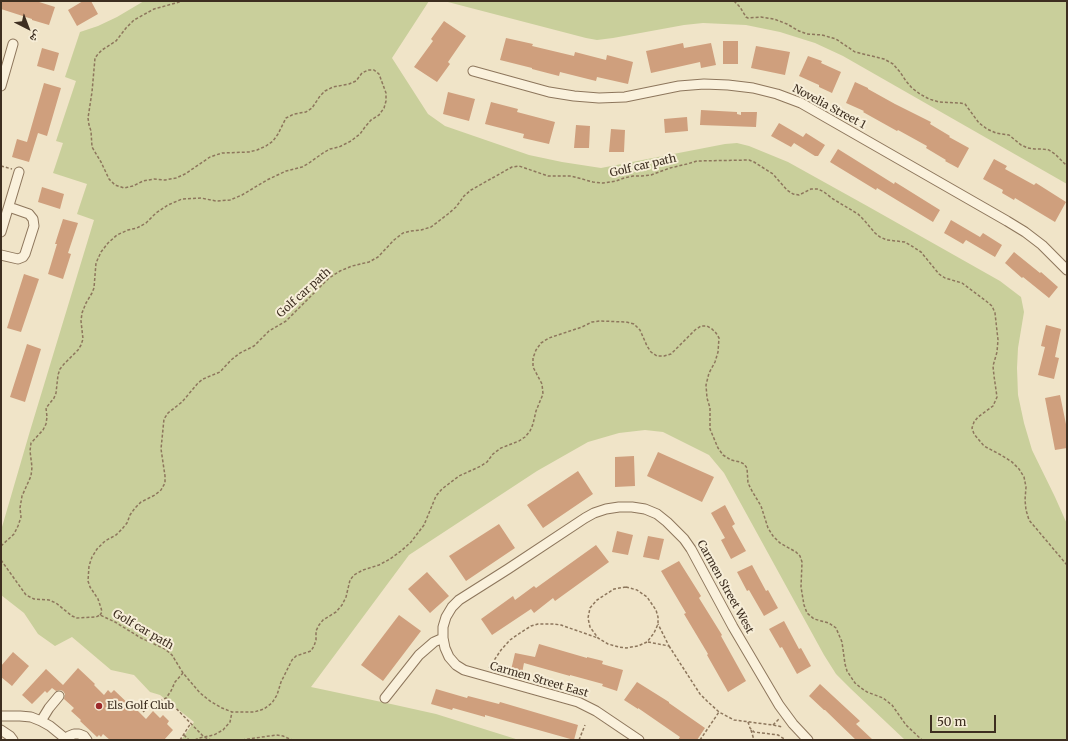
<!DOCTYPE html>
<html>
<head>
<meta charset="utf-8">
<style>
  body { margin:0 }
  #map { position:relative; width:1068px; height:741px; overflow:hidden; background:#f0e4c8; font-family:Merriweather,"Noto Naskh Arabic",serif }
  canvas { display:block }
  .frame { position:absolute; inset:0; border:2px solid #3d2e20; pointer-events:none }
  .north { position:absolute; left:8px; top:8px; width:40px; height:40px; -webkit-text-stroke:3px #f7eed8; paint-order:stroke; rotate:138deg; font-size:11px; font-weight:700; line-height:16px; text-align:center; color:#3d2e20 }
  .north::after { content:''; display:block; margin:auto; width:14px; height:18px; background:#3d2e20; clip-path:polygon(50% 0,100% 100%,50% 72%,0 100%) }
  .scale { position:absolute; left:930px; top:715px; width:66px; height:18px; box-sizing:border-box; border:2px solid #3d2e20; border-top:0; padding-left:5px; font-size:12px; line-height:14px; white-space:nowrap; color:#3d2e20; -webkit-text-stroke:3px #f7eed8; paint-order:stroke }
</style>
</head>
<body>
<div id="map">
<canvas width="1068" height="741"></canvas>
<div class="frame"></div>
<div class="north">ش</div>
<div class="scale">50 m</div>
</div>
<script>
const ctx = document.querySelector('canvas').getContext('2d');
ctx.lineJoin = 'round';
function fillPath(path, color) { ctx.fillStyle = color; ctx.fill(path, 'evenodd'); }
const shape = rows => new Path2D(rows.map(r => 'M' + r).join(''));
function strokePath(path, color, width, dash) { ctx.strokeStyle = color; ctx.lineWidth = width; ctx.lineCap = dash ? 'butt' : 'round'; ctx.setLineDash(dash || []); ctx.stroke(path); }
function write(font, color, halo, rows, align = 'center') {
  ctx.font = font + ' Merriweather,serif'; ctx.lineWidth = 4; ctx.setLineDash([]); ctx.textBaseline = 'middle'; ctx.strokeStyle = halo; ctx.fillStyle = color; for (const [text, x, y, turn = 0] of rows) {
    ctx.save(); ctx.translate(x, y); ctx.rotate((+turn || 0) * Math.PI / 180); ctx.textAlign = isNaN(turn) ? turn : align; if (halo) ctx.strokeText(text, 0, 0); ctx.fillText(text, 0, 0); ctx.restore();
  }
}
const green = shape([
  [144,1,429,1,392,58,428,114,445,126,529,155,562,162,601,168,725,144,737,143,749,146,788,162,869,207,1000,281,1021,297,1024,312,1018,348,1017,368,1018,395,1024,423,1032,450,1055,497,1067,524,1067,740,905,740,851,689,836,674,824,655,724,473,709,455,663,432,645,430,619,433,588,442,537,471,409,555,311,687,391,704,436,714,519,740,181,740,194,722,160,695,150,692,134,675,111,670,72,637,55,646,38,634,24,613,1,595,1,527,2,527,30,431,94,220,77,214,87,184,53,173,63,143,56,141,76,81,65,77,80,32,98,26,117,17],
  [444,1,1067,1,1067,184,843,56,815,43,780,32,746,25,703,23,684,25,613,38,597,40,586,38]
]);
const building = shape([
  [1,1,36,1,55,7,49,25,32,20,32,19,1,9],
  [83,1,91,1,98,14,77,26,68,10],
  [444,21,466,36,448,62,450,64,437,82,414,67,433,41,431,39],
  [506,38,533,44,532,46,574,56,575,52,606,60,607,55,633,62,628,84,597,77,596,81,560,72,559,76,532,69,532,68,500,60],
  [723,41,738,41,738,64,723,64],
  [683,43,684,48,711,43,716,65,701,68,700,62,651,73,646,51],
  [756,46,790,52,785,75,751,68],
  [42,48,59,53,54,71,37,66],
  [808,56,822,61,821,63,841,72,832,93,819,87,819,85,799,76],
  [855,82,868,88,868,89,895,104,931,122,930,124,950,136,949,137,969,148,958,168,945,161,946,160,926,148,927,146,898,130,897,131,863,112,864,111,846,103],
  [44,83,61,88,47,136,38,133,29,162,12,157,17,139,27,142],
  [448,92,475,99,469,121,443,114],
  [491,102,518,109,517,112,555,122,549,144,523,138,524,134,485,124],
  [701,110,737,112,737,114,741,115,741,112,757,112,756,127,700,125],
  [687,117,688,131,665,133,664,119],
  [779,123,803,137,806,133,825,145,818,156,815,156,794,143,791,147,771,136],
  [576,125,590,126,589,148,574,148],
  [611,129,625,130,624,152,609,152],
  [838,149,894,184,895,182,940,210,933,222,877,188,876,190,830,162],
  [994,159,1007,166,1005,169,1034,185,1036,183,1066,202,1055,222,1015,198,1014,200,1002,193,1003,190,983,179],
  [42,187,64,194,60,209,38,202],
  [63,219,78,223,68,253,71,254,63,279,48,274,57,244,55,244],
  [951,220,980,237,983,233,1002,245,995,257,966,240,963,244,944,233],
  [1014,252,1040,273,1041,272,1058,287,1049,298,1023,277,1022,278,1005,263],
  [24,274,39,279,21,332,7,328],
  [1046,325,1061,329,1055,357,1059,358,1054,379,1038,375,1045,347,1041,346],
  [27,344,41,349,25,402,10,397],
  [1060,395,1067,429,1067,448,1055,450,1045,398],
  [658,452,714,477,702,502,647,476],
  [634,456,635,486,615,487,615,457],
  [578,471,593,494,543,528,527,505],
  [725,505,735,524,732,526,746,551,731,559,721,540,725,538,711,513],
  [499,524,515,548,466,581,449,556],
  [617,531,633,535,628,555,612,552],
  [648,536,664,539,659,560,643,557],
  [596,545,609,562,555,601,553,598,534,613,531,609,492,635,481,619,513,596,515,600,534,586,536,588],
  [679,561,701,596,699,598,722,635,721,636,746,681,728,692,707,655,708,654,684,614,686,613,661,571],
  [752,565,766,591,768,590,778,608,764,616,749,590,747,591,737,572],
  [427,572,449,596,430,613,408,589],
  [399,615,421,631,383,681,361,665],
  [784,621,799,649,801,648,811,666,797,674,782,647,780,648,769,629],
  [539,644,587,658,587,657,603,661,602,664,623,670,617,691,602,686,603,684,570,675,570,676,524,663,522,673,511,670,515,653,535,657],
  [13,652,29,666,12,686,1,677,1,666],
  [78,668,95,684,94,685,104,695,108,690,111,693,114,690,135,710,136,709,146,719,153,711,160,718,163,715,169,721,167,724,173,730,164,740,110,740,103,734,101,737,99,735,97,737,80,721,81,720,71,711,74,708,64,699,65,694,63,691,60,690,56,691,52,688,47,693,45,691,32,704,22,695,46,669,63,685],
  [637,682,669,702,669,703,705,728,697,740,678,740,680,737,638,708,638,709,624,700],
  [820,684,860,721,856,724,873,740,856,740,825,710,824,710,809,696],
  [436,689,467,698,468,696,499,704,500,702,578,725,574,740,485,715,485,717,453,708,452,710,431,704]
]);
const path = shape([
  [734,1,740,7,746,17,748,18,761,17,774,19,787,24,799,31,807,34,822,35,836,39,855,52,884,59,893,64,900,72,906,81,912,88,920,94,929,99,939,102,960,103,965,104,979,123,987,129,996,133,1009,135,1021,145,1028,148,1035,149,1042,149,1049,150,1055,154,1067,166],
  [1,166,12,169],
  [1,546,14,534,18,526,21,517,20,508,22,496,31,476,32,467,30,451,31,443,43,430,46,424,47,417,46,408,54,398,56,393,58,375,60,369,64,364,78,350,81,345,83,339,81,321,82,313,86,303,92,293,94,288,96,263,101,252,108,243,117,235,128,230,137,228,146,223,156,213,168,205,182,199,201,198,216,201,230,200,242,195,267,180,286,171,302,167,309,163,323,153,330,149,339,147,351,141,360,134,365,127,371,120,379,115,384,108,386,101,386,93,379,74,374,70,368,70,362,73,356,81,349,84,333,87,325,91,320,96,312,108,306,112,294,114,286,118,278,134,273,141,266,146,257,150,249,152,222,153,210,157,185,174,176,178,165,180,154,179,143,181,133,186,124,188,115,185,109,179,101,162,92,147,91,131,89,125,88,118,92,92,95,58,98,54,102,50,116,41,126,28,134,20,154,9,183,1],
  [1,560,26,595,34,599,49,600,56,603,72,616,77,618,96,617,100,615,115,622,141,638,165,649,172,655,183,673,200,693,210,701,222,708,232,712,254,712,264,709,272,703,277,695,281,682,292,660,296,656,311,651,314,646,316,640,316,631,319,625,323,620,336,612,342,605,346,597,350,580,354,575,363,570,379,565,390,559,401,551,411,542,424,525,436,496,442,489,459,476,481,466,487,462,493,454,501,448,519,441,525,437,530,431,533,424,536,411,543,394,542,384,533,367,533,358,536,350,541,343,549,338,582,327,592,322,600,321,626,322,634,324,640,330,647,346,651,352,657,356,664,356,671,354,695,330,701,326,707,326,712,329,716,333,719,338,718,352,715,362,709,373,706,385,707,398,710,408,710,429,718,448,723,455,731,460,740,462,744,464,747,468,748,483,752,491,761,506,768,528,773,536,780,543,796,552,800,556,802,562,801,587,804,605,807,613,814,619,829,623,836,628,842,642,845,664,847,671,855,683,861,688,867,692,883,698,892,705,906,725,922,740],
  [626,587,637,590,647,597,656,610,658,617,658,624,654,633,647,642,638,646,626,648,619,647,608,644,598,638,590,627,588,618,590,608,597,600,614,589,626,587],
  [100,615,102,612,101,608,98,599,90,587,88,581,89,566,92,557,97,549,105,541,116,535,122,529,127,523,130,515,135,508,141,502,155,495,161,490,165,483,165,476,161,449,164,419,168,413,182,402,198,383,203,379,220,372,231,360,240,353,254,346,269,331,286,321,329,278,340,271,352,266,369,262,378,257,394,240,403,233,411,231,421,230,431,227,448,214,456,207,464,196,471,190,512,167,519,166,548,176,571,176,593,182,603,183,616,181,624,178,633,176,642,176,651,175,670,168,687,164,697,161,749,160,754,162,773,174,787,190,793,194,799,195,811,189,818,189,824,192,833,199,858,214,864,220,875,233,880,237,887,240,905,242,910,245,921,252,939,274,945,278,962,283,986,301,992,306,995,313,998,340,997,352,993,366,994,376,997,397,993,406,978,417,974,422,972,428,974,434,984,446,1001,455,1012,462,1019,469,1024,477,1026,487,1025,500,1026,510,1029,520,1067,565],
  [648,642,669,646,658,624],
  [669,646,700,694,708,702,719,712,734,720,773,725,783,727],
  [489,668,501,650,510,640,520,633,531,626,538,624,554,624,561,625,598,638],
  [166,698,204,737,211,740],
  [143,712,151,705,166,698,171,691,175,682,183,673],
  [748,722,750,728,754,732,778,735,786,740],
  [773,725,779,719],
  [751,730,754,740],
  [184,735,189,740],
  [180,740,191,723],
  [195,740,199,738,214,735,223,730,230,722,232,712],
  [242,740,276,735,283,736,292,740],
  [579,740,585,725],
  [700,740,719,712]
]);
const minor = shape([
  [473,71,549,92,574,96,599,98,625,97,679,86,704,84,728,85,753,88,777,94,801,103,1007,221,1025,232,1042,245,1067,270],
  [1,86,13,44],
  [1,232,19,172],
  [1,255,18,259,23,257,25,254,34,226,33,219,29,214,9,207],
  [385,698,419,655,434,642,443,638],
  [1,716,20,716,31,717,41,721,50,726,66,739],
  [41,721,49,708,59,696],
  [1,730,10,736,13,740],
  [65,740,69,736,74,734,79,734,84,736,87,740],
  [639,740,596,711,578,702,464,670,456,665,449,657,445,648,443,638,443,627,446,617,452,607,459,600,508,569,585,518,594,513,606,509,619,507,632,507,645,509,657,514,667,522,684,539,691,549,733,627,779,705,793,724,808,740]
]);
const markers = [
  [99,706,4,"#9e2a2b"]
];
const streetNames = [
  ["Novelia Street 1",829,107,28],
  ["Golf car path",643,166,-13],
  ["Golf car path",304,293,-42],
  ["Carmen Street West",725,587,61],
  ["Golf car path",143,630,30],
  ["Carmen Street East",539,680,16]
];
const poiNames = [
  ["Els Golf Club",107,706]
];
fillPath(green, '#c9cf9b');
fillPath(building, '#cf9f7d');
strokePath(minor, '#8d765c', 11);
strokePath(path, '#8d765c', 1.5, [3, 2]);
strokePath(minor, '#faf1dc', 9);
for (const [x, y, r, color] of markers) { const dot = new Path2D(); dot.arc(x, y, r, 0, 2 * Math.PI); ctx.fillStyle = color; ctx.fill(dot); strokePath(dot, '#f7eed8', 1.5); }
write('11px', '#3d2e20', '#f7eed8', streetNames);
write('11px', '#3d2e20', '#f7eed8', poiNames, 'left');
</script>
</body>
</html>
